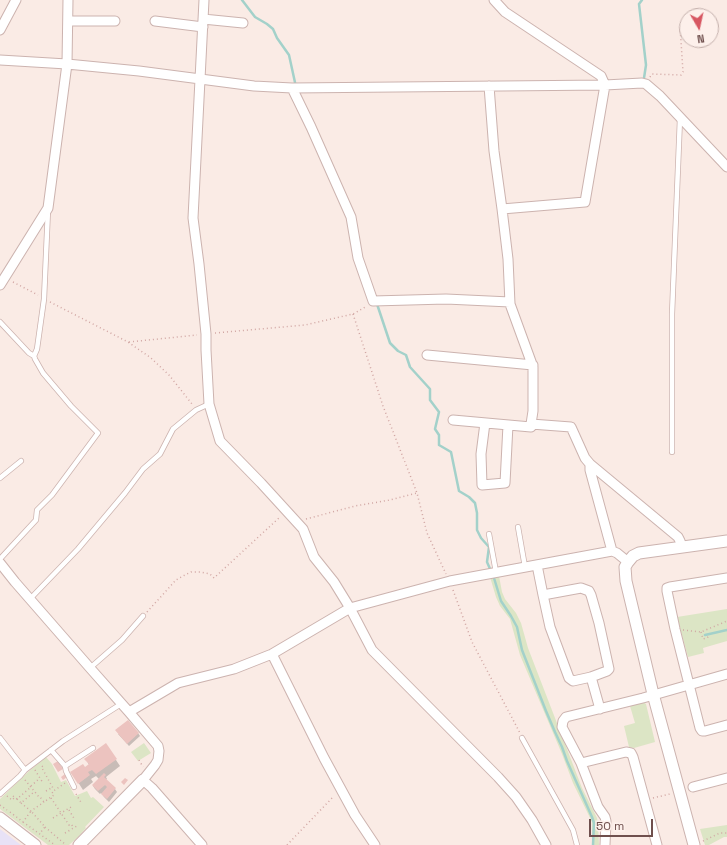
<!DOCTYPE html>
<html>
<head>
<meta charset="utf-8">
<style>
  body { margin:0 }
  #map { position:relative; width:727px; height:845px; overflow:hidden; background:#faebe5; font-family:"Space Grotesk",sans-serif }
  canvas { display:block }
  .north { position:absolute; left:679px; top:8px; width:40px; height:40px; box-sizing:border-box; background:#fdf0eb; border:1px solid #c4b0ac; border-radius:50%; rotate:171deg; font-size:11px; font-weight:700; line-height:16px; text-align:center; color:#6f4f4d }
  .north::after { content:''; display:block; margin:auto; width:14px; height:18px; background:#d75762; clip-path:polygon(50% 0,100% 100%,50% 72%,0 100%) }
  .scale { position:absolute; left:589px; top:819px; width:64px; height:18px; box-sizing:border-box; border:2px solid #6f4f4d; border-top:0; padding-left:5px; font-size:12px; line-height:14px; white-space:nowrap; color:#6f4f4d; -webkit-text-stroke:3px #fdf0eb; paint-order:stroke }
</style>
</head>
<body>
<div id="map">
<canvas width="727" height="845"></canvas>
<div class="north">N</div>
<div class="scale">50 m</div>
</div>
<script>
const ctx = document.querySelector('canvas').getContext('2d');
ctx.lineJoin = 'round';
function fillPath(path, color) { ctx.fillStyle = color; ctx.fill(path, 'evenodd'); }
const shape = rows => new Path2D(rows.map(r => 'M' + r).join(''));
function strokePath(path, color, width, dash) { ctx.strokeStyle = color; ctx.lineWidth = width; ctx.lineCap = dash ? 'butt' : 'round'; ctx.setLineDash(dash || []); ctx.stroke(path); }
const education = shape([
  [0,829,21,845,0,845]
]);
const green = shape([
  [499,576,502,592,505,599,516,613,521,623,528,648,582,788,597,818,598,823,599,845,592,845,592,822,573,783,562,754,520,655,510,619,500,606,496,597,490,577],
  [727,609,727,641,703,648,704,653,688,657,677,617],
  [643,702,646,704,655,742,634,748,629,747,624,726,635,723,630,706],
  [144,743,151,753,138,761,131,752],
  [46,757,52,764,61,782,66,780,75,796,87,791,91,798,93,797,104,807,85,827,86,828,78,837,69,845,48,845,0,809,0,799,28,772],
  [727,825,727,837,724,837,709,845,705,845,700,829]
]);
const shadow = shape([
  [138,733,140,736,129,746,118,734],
  [86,759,116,760,120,766,106,777,107,779,106,780,115,789,117,792,109,802,104,797,101,793,100,794,95,789,93,786,99,779,96,776,91,779,93,782,83,790,76,779,89,765]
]);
const stream = shape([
  [242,0,255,17,267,24,273,29,277,38,289,55,296,87],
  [642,0,639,4,646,65,644,78],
  [377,304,390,343,398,351,406,355,410,367,430,389,430,400,439,412,435,429,439,435,439,445,451,452,459,491,469,497,475,503,477,513,477,530,481,538,489,547,487,562,494,578,501,601,511,616,517,627,522,650,546,711,555,732,562,747,567,761,592,817,594,823,593,845],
  [705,635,727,630]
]);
const building = shape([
  [128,720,139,733,127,744,115,730],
  [106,743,117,759,96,774,92,770,88,772,90,775,78,784,70,772,83,764,85,767,89,764,84,759],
  [58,761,63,769,58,772,53,764],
  [104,773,106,775,104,777,116,788,107,799,101,794,107,787,105,785,98,791,92,785],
  [65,774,67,777,63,780,61,777],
  [125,778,128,780,124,785,121,782]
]);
const path = shape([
  [650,77,652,74,681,75,683,72,680,26],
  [13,282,38,295],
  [50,302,128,342,151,358,169,375,192,404],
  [353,314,383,406,417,493,427,533,446,574],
  [215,333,305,325,353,314,367,306],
  [129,342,197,335],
  [306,519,355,506,390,500,417,493],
  [453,590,472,642,520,733],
  [147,612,176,580,183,576,191,572,200,572,210,574,214,578,280,517],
  [683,630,701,632,727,621],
  [701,632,703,639,707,638,709,636],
  [139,760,143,767],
  [42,766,43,767,42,768,54,790],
  [35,770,43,783],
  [25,780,39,797,40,797,44,802,54,795,52,792,65,783],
  [31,786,40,778],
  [46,791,53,787],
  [76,794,82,804],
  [7,796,12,800,15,797],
  [13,796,17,799,31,787],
  [51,798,69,825,71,824,74,828],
  [653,798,670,794],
  [17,799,21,803,34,792],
  [21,803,31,811,44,802],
  [0,805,7,810],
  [69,810,75,820],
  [10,812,23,822,31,811,45,827,40,833],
  [53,818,71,807],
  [23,822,55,845],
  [45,827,66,845],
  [65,833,77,826],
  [703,841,720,833,727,833],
  [287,845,334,796]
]);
const service = shape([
  [0,322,29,353,34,356],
  [672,452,672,314,680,118],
  [0,478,21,461],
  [518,527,525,567],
  [489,534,496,572],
  [0,559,36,520,37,510,52,495,98,433,71,406,43,373,35,359,34,356,37,349,44,299,48,210],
  [30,599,78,549,125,493,143,469,160,454,173,429,196,410,209,404],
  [90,668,122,640,143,616],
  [0,738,25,770],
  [522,738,573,830,577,845],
  [51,750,65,766,66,771,74,787],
  [65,766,93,748],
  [0,794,20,776,25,770,63,741,121,704]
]);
const minor = shape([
  [204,0,193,218,199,264,206,334,206,350,209,404,220,441,261,483,303,529,314,557,334,582,350,608,450,581,612,551,617,553,628,562],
  [494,0,505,12,601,76,605,85,585,202,502,209],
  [203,19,243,23],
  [68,21,115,21],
  [155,21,203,27],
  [0,30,16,0],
  [0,60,67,64,139,71,254,86,292,88,605,85,642,83,646,84,660,96,727,167],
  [489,86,494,151,502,209,508,259,510,304,533,367,533,411,531,424,571,427,585,458,590,464,678,537,680,541,682,547],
  [292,88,311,127,351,217,358,258,373,301,446,299,510,302],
  [0,285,48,208,67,64,68,0],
  [427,355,533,365],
  [453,420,531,427,531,424],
  [485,423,481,454,482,485,505,483,508,425],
  [590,464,590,470,612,551],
  [0,563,15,582,90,668,129,712,158,746,159,751,158,760,155,765,143,780,152,788,202,845],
  [537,565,543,595,550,627,569,678,573,681,591,677,607,671,609,669,599,623,591,595,589,591,581,588,543,595],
  [727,578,670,587,667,588,667,591,675,629,700,728,702,731,705,731,727,725],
  [272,654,324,758,355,815,375,845],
  [591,677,600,709],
  [129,712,178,683,234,669,272,654,350,608,372,650,498,777,516,797,532,820,546,845],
  [581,763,626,752,631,753,633,757,657,845],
  [693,787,727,778],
  [605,845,606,821,605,817,598,807,581,763,562,727,563,721,566,717,643,698,727,674]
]);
const tertiary = shape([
  [0,818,35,845],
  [79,845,143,780],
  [694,845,653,694,626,581,625,567,628,562,633,556,639,553,727,541]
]);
fillPath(education, '#e8e2f6');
fillPath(green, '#dce5c5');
fillPath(shadow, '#0003');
strokePath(stream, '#a3d1ca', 2.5);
fillPath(building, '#ecc3bf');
strokePath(service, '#ccb3af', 6);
strokePath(minor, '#ccb3af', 11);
strokePath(tertiary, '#ccb3af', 13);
strokePath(path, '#d1a6a3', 1.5, [1, 3]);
strokePath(service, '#fff', 4.5);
strokePath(minor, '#fff', 9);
strokePath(tertiary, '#fff', 11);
</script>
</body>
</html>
